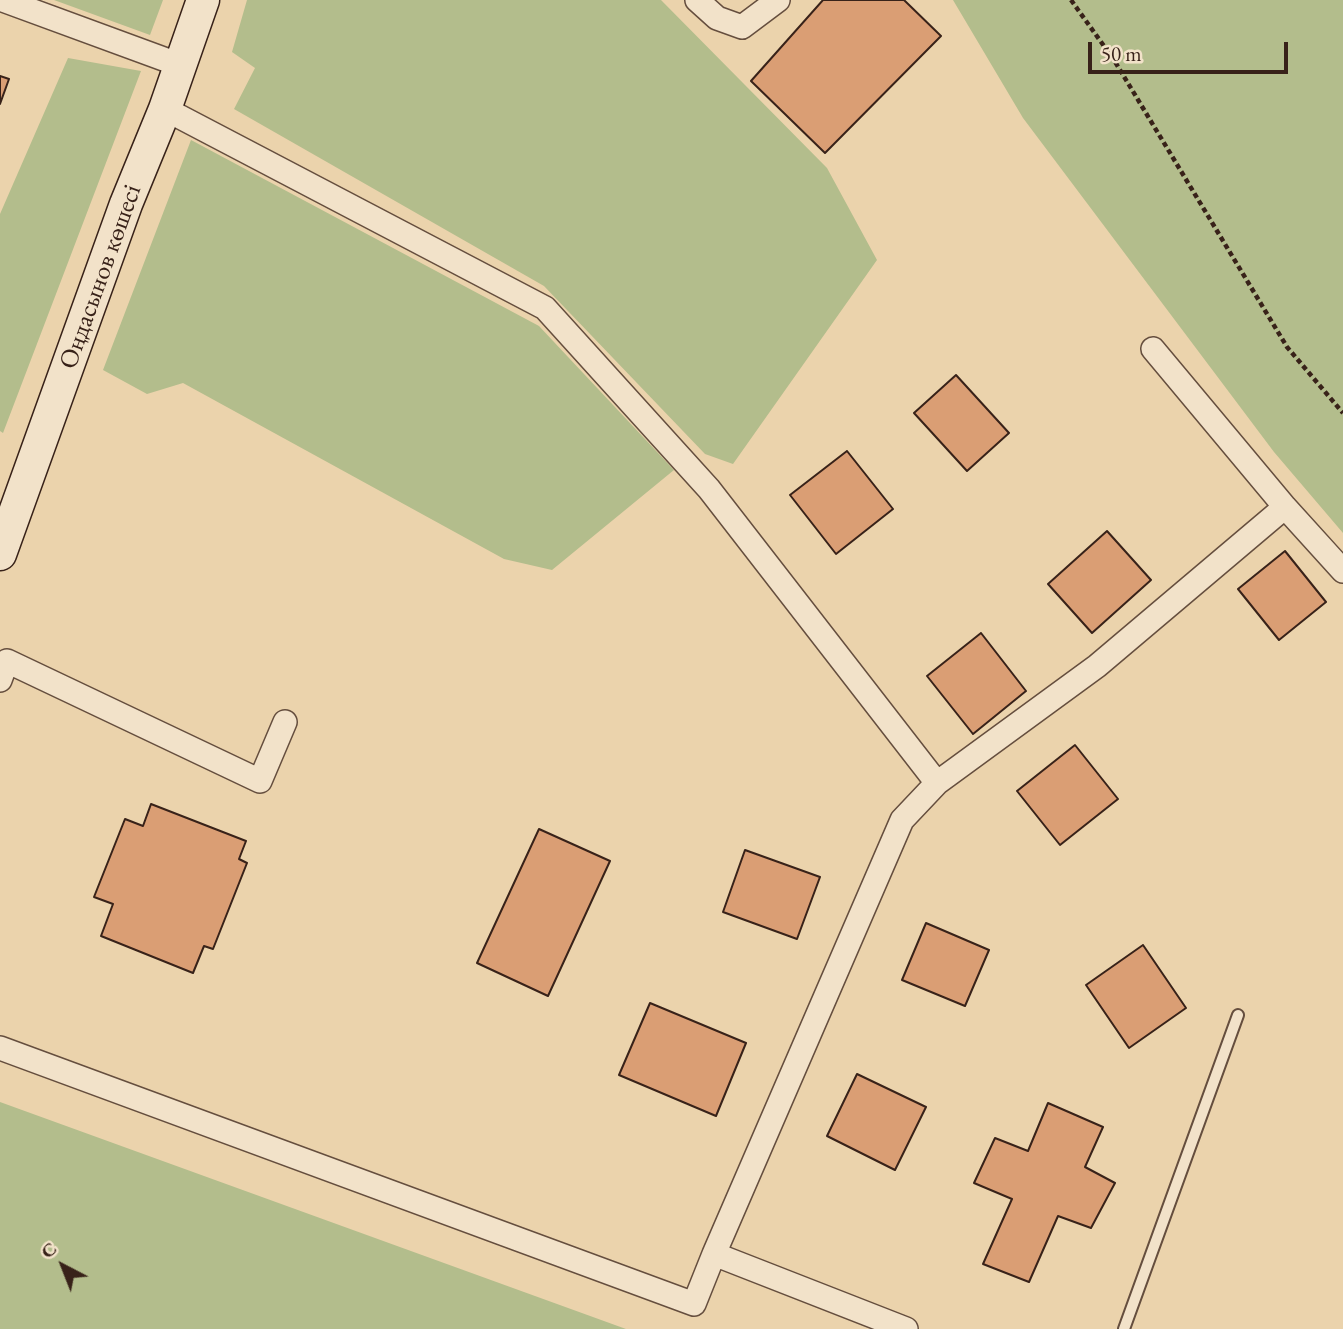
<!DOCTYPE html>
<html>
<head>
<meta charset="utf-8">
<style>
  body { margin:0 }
  #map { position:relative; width:1343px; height:1329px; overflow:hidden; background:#ebd3ac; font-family:"EB Garamond",serif }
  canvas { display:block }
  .north { position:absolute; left:28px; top:1231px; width:70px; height:70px; -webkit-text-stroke:5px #f2e2c9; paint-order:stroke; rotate:318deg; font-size:19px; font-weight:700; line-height:28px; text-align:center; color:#382219 }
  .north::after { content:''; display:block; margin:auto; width:24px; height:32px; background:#382219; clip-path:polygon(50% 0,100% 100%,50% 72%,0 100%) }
  .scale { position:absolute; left:1088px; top:42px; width:200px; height:32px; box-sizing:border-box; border:4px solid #382219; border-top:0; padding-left:9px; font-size:21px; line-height:24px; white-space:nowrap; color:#382219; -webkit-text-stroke:5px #f2e2c9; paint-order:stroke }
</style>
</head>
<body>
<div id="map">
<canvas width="1343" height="1329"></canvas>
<div class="north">С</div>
<div class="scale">50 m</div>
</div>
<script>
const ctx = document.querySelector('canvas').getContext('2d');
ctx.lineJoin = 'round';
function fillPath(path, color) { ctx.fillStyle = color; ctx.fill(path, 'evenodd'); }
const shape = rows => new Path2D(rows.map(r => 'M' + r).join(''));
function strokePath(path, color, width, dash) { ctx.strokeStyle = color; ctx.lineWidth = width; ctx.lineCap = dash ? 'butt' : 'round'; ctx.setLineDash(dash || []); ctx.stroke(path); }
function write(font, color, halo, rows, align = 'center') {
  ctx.font = font + ' "EB Garamond",serif'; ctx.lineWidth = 5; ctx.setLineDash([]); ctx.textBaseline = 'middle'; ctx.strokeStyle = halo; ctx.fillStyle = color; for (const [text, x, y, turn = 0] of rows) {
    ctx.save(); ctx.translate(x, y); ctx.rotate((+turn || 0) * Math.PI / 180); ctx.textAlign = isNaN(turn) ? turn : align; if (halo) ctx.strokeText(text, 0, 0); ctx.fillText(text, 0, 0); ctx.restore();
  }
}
const green = shape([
  [54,0,163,0,150,35],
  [247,0,661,0,827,168,877,260,733,464,705,454,544,286,234,109,255,68,232,52],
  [953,0,1343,0,1343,533,1274,452,1023,118],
  [68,58,141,71,3,433,0,431,0,214],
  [191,140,539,326,674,470,552,570,504,559,183,383,147,394,103,370],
  [0,1102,626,1329,0,1329]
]);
const building = shape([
  [823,0,904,0,941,36,825,153,751,81,823,0],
  [0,76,9,79,0,104,0,76],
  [956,375,1009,433,967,471,914,413,956,375],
  [847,451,893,509,836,554,790,495,847,451],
  [1107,531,1151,580,1092,633,1048,584,1107,531],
  [1285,551,1326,602,1279,640,1238,589,1285,551],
  [981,633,1026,691,973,734,927,676,981,633],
  [1075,745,1118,799,1060,845,1017,791,1075,745],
  [151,804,246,841,239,859,247,863,213,949,204,946,193,973,101,936,113,904,94,897,125,819,143,826,151,804],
  [539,829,610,861,548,996,477,963,539,829],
  [745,850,820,877,797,939,723,912,745,850],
  [926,923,989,950,965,1006,902,980,926,923],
  [1143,945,1186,1008,1129,1048,1086,985,1143,945],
  [650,1003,746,1043,716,1116,619,1075,650,1003],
  [857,1074,926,1107,895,1170,827,1136,857,1074],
  [1048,1103,1103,1127,1085,1167,1115,1183,1091,1228,1058,1216,1029,1282,983,1264,1012,1199,974,1183,995,1138,1028,1151,1048,1103]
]);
const path = shape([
  [1071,0,1114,60,1287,347,1343,413]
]);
const lane = shape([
  [1124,1329,1238,1015]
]);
const street = shape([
  [3,0,180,65],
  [697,0,717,18,742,27,778,0],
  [165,109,545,308,709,489,937,783],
  [1153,349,1285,507,1343,571],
  [0,680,7,661,260,781,285,722],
  [0,1048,694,1304,714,1254,906,1329],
  [714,1254,902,820,937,783,1097,666,1285,507]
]);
const secondary = shape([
  [0,554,126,204,165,109,203,0]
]);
const streetNames = [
  ["Оңдасынов көшесі",101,277,-70]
];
fillPath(green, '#b3bd8c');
fillPath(building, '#da9e74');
strokePath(building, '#382219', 2);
strokePath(lane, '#654e3e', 14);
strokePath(street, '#654e3e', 26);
strokePath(secondary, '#382219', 35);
strokePath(path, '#382219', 4.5, [5, 3.5]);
strokePath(lane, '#f2e2c9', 10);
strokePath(street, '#f2e2c9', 23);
strokePath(secondary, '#f2e2c9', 32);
write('26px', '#382219', '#f2e2c9', streetNames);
</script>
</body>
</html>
